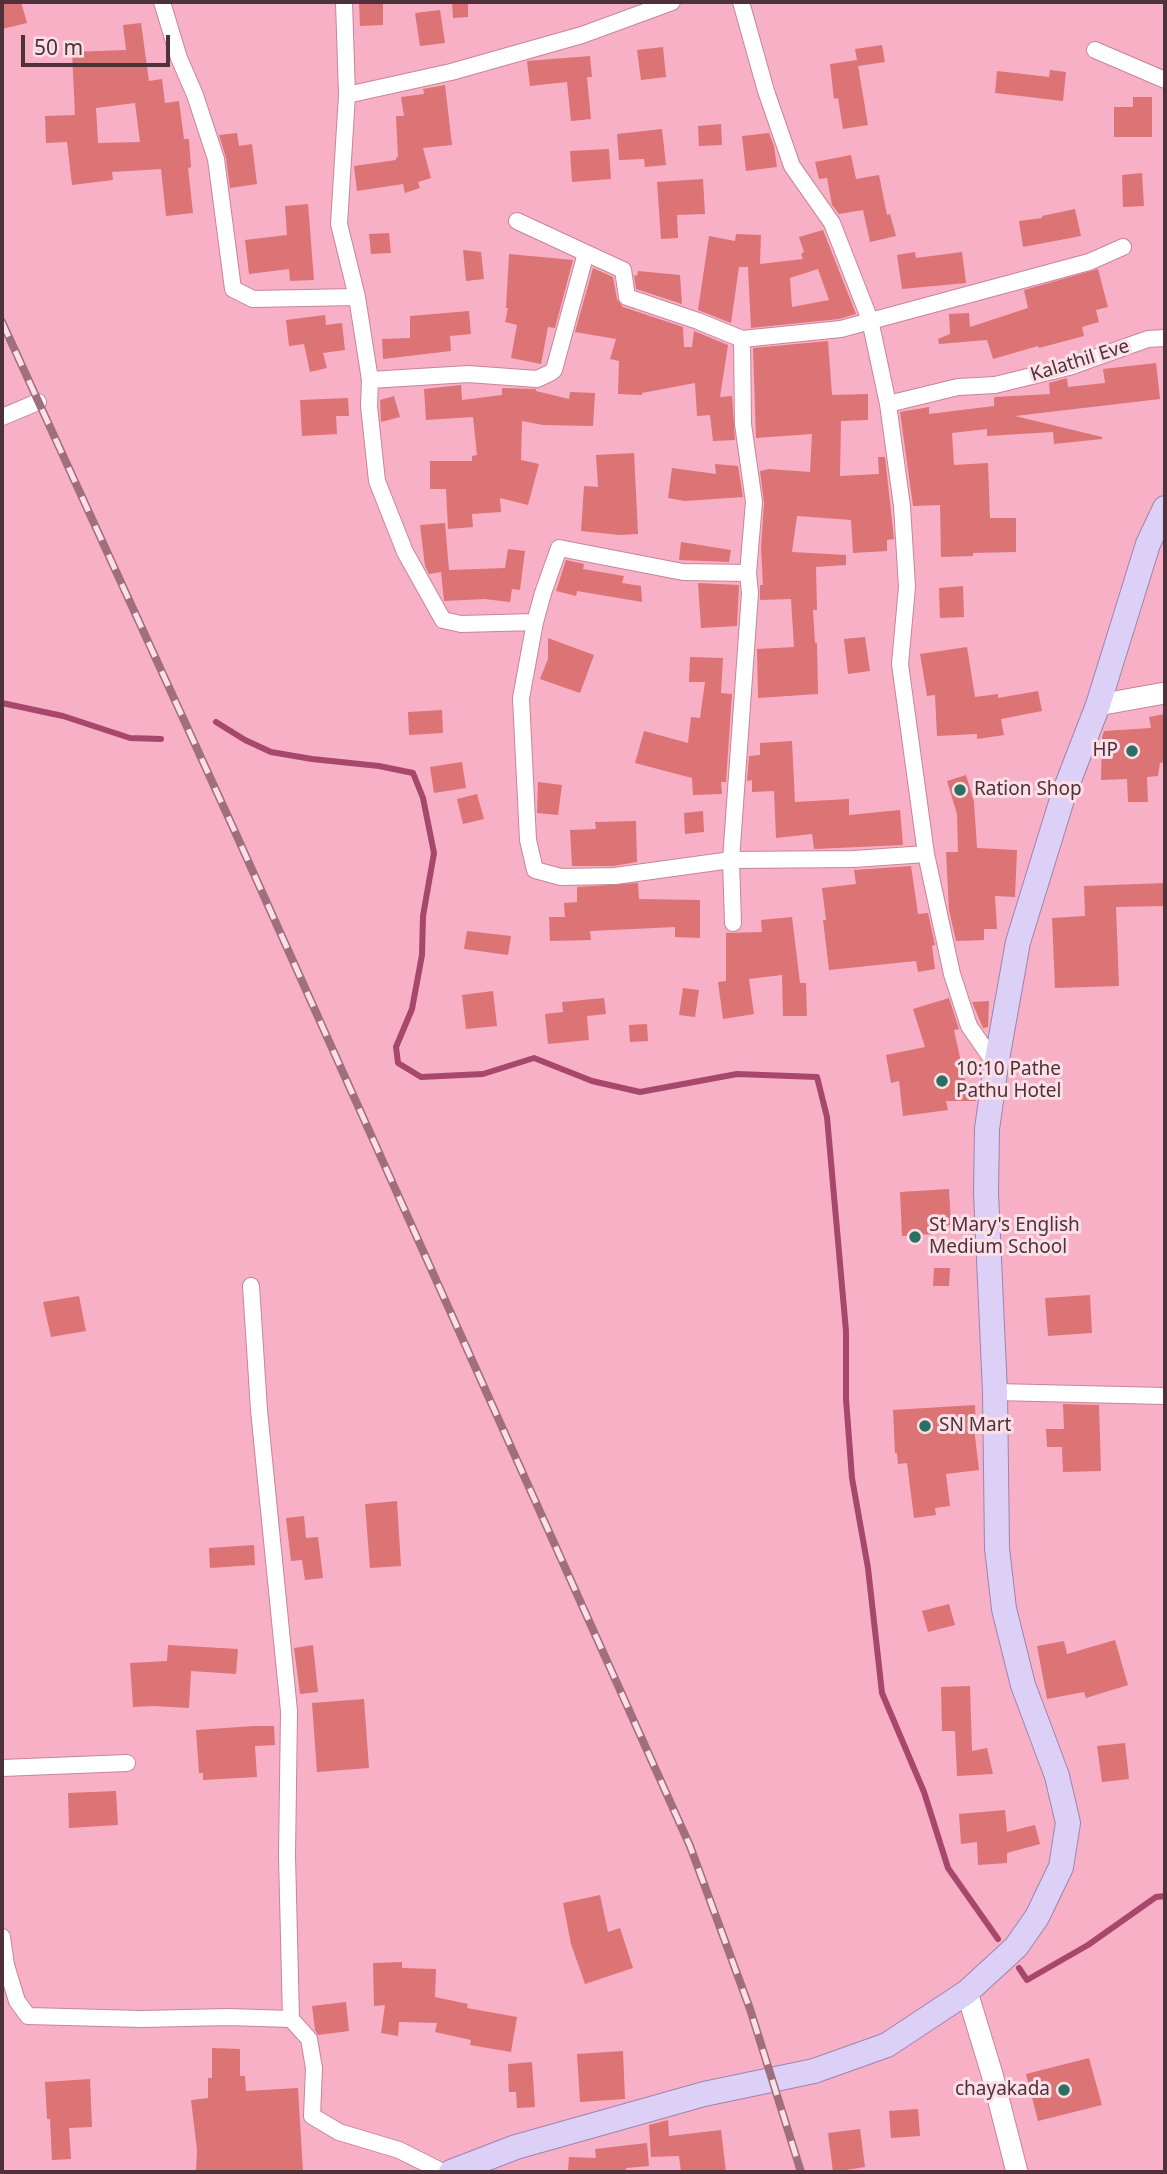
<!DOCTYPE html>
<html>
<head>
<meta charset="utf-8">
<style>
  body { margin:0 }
  #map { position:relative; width:1167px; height:2174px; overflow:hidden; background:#f8b0c6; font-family:"Noto Sans",sans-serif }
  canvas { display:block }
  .frame { position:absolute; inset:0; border:4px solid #4e313a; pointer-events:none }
  .scale { position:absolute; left:21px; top:35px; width:149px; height:32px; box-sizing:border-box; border:4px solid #4e313a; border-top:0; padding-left:9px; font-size:21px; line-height:24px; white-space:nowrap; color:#4e313a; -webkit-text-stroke:5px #fddfe7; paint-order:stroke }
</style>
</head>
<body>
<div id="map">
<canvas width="1167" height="2174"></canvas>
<div class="frame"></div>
<div class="scale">50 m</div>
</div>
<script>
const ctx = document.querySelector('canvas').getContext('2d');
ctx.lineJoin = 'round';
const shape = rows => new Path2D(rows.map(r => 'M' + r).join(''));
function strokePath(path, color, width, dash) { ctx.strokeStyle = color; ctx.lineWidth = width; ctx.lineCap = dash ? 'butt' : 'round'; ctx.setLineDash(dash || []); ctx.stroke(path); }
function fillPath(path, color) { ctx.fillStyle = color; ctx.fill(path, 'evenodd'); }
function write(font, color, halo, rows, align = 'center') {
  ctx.font = font + ' "Noto Sans",sans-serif'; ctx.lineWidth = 6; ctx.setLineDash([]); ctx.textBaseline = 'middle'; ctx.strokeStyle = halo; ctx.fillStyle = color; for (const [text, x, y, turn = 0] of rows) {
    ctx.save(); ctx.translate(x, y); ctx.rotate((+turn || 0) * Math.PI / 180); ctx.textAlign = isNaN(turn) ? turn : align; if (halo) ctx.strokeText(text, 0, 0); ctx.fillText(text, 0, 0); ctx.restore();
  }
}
const stream = shape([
  [2,703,63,716,130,738,161,739],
  [216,722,245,740,271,752,312,759,379,766,413,773,423,798,434,853,423,916,422,955,412,1009,396,1047,398,1063,421,1077,483,1074,534,1058,592,1081,640,1092,737,1074,817,1077,827,1117,846,1331,846,1399,852,1478,868,1568,882,1693,924,1792,948,1868,998,1939],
  [1019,1968,1027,1980,1088,1945,1156,1897,1165,1896]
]);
const building = shape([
  [2,2,21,2,27,23,2,29],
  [359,2,383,2,383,25,360,26],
  [452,2,468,2,468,17,453,18],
  [440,10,445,43,420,46,415,13],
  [141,23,149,81,162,79,165,103,179,101,184,139,189,139,191,167,188,168,193,213,166,216,161,169,112,172,113,180,72,185,67,142,46,143,45,116,75,115,72,52,126,50,123,25],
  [135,103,140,142,98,143,96,108],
  [882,45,885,62,858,66,855,49],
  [663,47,666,77,641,80,637,50],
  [590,56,592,77,587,77,591,119,571,121,567,82,530,86,527,61],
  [857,60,868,125,843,129,838,98,834,99,830,64],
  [1050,70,1066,72,1063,101,995,93,997,71,1049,77],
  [445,85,452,145,423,148,431,178,418,182,420,188,405,193,403,184,357,191,354,166,396,160,396,158,398,157,396,116,404,116,401,97,424,94,423,89],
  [1133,97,1152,97,1152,137,1114,137,1114,107,1133,107],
  [721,124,722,145,699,146,698,126],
  [662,129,666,165,645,167,644,159,619,160,617,134],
  [237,133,239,146,252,144,257,184,230,188,226,158,219,135],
  [769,133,774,146,777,167,746,171,742,136],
  [609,149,611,179,572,182,570,151],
  [851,155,856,179,879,175,887,215,890,214,896,236,870,242,863,210,839,214,832,205,827,178,819,179,815,162],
  [1142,173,1144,206,1123,207,1122,175],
  [703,179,705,214,677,215,678,238,661,239,657,182],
  [308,204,314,280,290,281,289,269,249,274,245,240,287,235,285,206],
  [1075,209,1081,236,1023,247,1019,221,1042,218,1042,216],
  [823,230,856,314,839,319,751,328,748,267,739,267,731,323,698,310,709,236,735,241,736,234,761,235,760,264,803,259,801,254,804,252,799,237],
  [818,269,829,300,792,307,790,278],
  [389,233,391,253,371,254,369,234],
  [463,250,481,252,484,279,466,281],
  [915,252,916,258,962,252,966,283,902,289,897,255],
  [509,254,573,260,555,328,548,327,541,364,511,358,517,325,505,322,508,308,506,308],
  [593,268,613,277,617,299,623,307,683,327,684,347,692,347,694,331,728,345,720,397,732,396,735,440,713,441,710,415,697,416,695,383,642,393,642,395,618,394,619,361,610,359,616,339,575,332],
  [1098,269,1108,307,1096,310,1099,322,1082,327,1084,336,1039,348,1038,346,993,359,987,340,939,344,938,339,950,334,949,314,969,313,970,327,1028,308,1024,290],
  [638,271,680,275,682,304,636,289,634,275,637,276],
  [469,311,471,334,450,336,451,351,383,359,382,339,410,338,410,316],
  [325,315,326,325,342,323,345,350,323,353,327,368,310,372,304,344,289,346,286,320],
  [828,341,832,395,868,394,868,420,841,421,840,476,879,474,878,457,885,457,894,539,887,540,887,551,853,553,851,520,797,516,792,552,846,555,846,565,816,567,817,610,813,610,815,643,817,643,818,694,758,698,757,649,794,647,791,599,760,600,760,585,763,585,761,548,764,503,760,471,769,469,810,472,812,434,756,438,753,348],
  [1156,363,1160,399,1015,416,1102,437,1102,439,1054,444,1053,432,987,436,987,429,952,433,954,465,988,463,990,518,1016,518,1016,552,973,553,973,556,941,557,940,505,913,506,900,412,929,407,929,414,994,406,994,397,1050,394,1049,383,1067,378,1068,387,1105,383,1103,369],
  [461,385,462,400,502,395,502,388,536,389,536,391,569,399,570,392,595,393,593,426,543,425,522,421,521,460,539,464,528,505,500,498,501,512,472,514,473,527,448,529,446,489,430,489,430,461,472,461,472,456,477,455,473,417,426,420,424,389],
  [394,396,400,417,381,422,380,400],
  [348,398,349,416,336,416,337,434,302,436,300,400],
  [634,453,638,534,619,535,581,531,584,486,598,487,596,455],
  [715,464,738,466,743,497,685,501,668,498,672,468,716,474],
  [445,523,449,570,505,568,508,549,525,551,520,590,512,589,510,602,484,599,444,601,441,572,429,574,425,566,420,525],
  [681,542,731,550,729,562,679,560],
  [566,560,584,564,583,569,624,576,622,583,641,586,642,602,577,591,576,596,556,591],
  [698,583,739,585,737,626,701,628],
  [963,586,964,617,940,618,939,588],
  [865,637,870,671,848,674,844,639],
  [548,638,594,655,580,693,540,679,548,659],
  [967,647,975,697,998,694,998,698,1038,691,1042,711,1001,719,1004,735,977,739,977,734,937,736,935,695,927,696,920,654],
  [690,657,723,658,721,693,732,694,726,782,721,782,722,794,693,795,692,778,635,763,644,731,688,743,691,717,700,718,705,682,689,682],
  [442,710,443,733,409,735,408,712],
  [1165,714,1165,762,1160,763,1158,776,1147,777,1148,802,1128,802,1127,779,1101,780,1102,737,1104,731,1151,728,1149,717],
  [792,741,795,802,849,799,849,815,900,810,903,845,814,849,812,834,776,838,774,791,752,792,752,780,747,781,749,756,760,755,760,743],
  [462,762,466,788,434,793,430,767],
  [966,775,974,802,977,848,1017,850,1015,897,995,896,997,929,984,929,984,940,956,941,949,910,946,852,958,852,957,814,947,781],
  [538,782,562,785,558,815,537,813],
  [477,794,484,819,463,824,457,799],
  [703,811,704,832,685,834,684,813],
  [636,821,637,862,614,866,572,866,570,830,596,829,595,822],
  [911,866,918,914,928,913,935,945,932,946,935,969,918,972,916,961,829,970,823,920,826,920,822,888,856,884,854,870],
  [638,883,639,899,700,900,700,938,675,937,675,927,590,931,591,940,550,941,549,917,565,917,564,903,577,902,577,887],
  [1165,883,1165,906,1116,907,1119,986,1055,988,1052,918,1085,916,1084,886],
  [792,917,800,983,806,983,807,1016,783,1016,782,975,749,979,754,1014,723,1019,718,982,726,981,726,933,762,932,761,920],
  [467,931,511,936,508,955,464,949],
  [683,988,699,990,695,1017,679,1015],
  [493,991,497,1026,466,1029,462,995],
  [604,998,606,1014,587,1016,589,1040,548,1044,545,1014,563,1012,562,1002],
  [949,998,959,1029,954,1030,966,1085,977,1085,976,1101,946,1101,948,1110,903,1116,899,1081,891,1083,886,1055,925,1047,913,1009],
  [989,1001,988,1027,983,1028,972,1002],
  [647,1024,648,1041,630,1042,629,1025],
  [949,1189,951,1225,933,1226,933,1234,902,1236,900,1192],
  [934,1268,950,1268,949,1286,933,1286],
  [1090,1295,1092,1333,1048,1336,1045,1298],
  [79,1296,86,1331,51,1337,43,1302],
  [1063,1404,1099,1405,1101,1471,1063,1472,1062,1447,1047,1447,1046,1429,1064,1429],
  [975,1405,976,1428,974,1428,979,1470,946,1474,950,1506,935,1508,936,1515,914,1518,907,1463,898,1464,897,1453,895,1453,893,1410],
  [397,1501,401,1566,370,1568,365,1504],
  [304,1516,306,1538,318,1537,323,1578,305,1580,302,1560,291,1561,286,1518],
  [254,1545,255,1565,210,1568,209,1548],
  [949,1604,955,1625,928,1632,922,1611],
  [1115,1640,1128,1685,1086,1698,1084,1692,1047,1699,1037,1646,1064,1641,1067,1654],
  [168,1645,238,1649,236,1674,191,1671,189,1708,154,1706,133,1707,130,1663,167,1661],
  [313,1645,318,1692,300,1694,294,1648],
  [970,1686,972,1751,987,1748,993,1774,957,1776,955,1731,942,1731,941,1687],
  [364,1699,369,1768,317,1772,312,1703],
  [254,1726,274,1726,275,1745,255,1746,257,1777,203,1780,203,1773,199,1773,196,1730],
  [1125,1743,1129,1779,1102,1782,1097,1746],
  [116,1791,118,1825,69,1828,68,1793],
  [1005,1810,1007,1832,1035,1825,1040,1844,1007,1853,1007,1863,978,1865,977,1842,961,1844,959,1814],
  [600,1895,608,1932,620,1928,633,1968,585,1984,571,1944,563,1903],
  [402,1962,402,1968,436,1969,435,1997,468,2004,467,2008,517,2017,511,2052,470,2045,471,2040,435,2032,437,2023,399,2022,398,2036,381,2033,385,2005,374,2006,373,1963],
  [346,2002,349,2031,318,2035,315,2030,312,2006],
  [212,2048,240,2049,240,2076,245,2076,246,2091,298,2088,303,2172,196,2172,197,2150,191,2100,208,2098,208,2078,212,2078],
  [623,2051,625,2099,580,2102,577,2054],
  [1089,2058,1102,2105,1038,2121,1026,2074],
  [532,2062,535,2107,517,2108,516,2092,509,2092,508,2064],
  [90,2079,92,2127,69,2128,71,2159,52,2160,50,2119,47,2119,45,2082],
  [918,2109,920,2136,891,2138,889,2111],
  [668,2120,669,2136,721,2130,726,2172,681,2172,679,2156,651,2157,649,2125],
  [860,2129,865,2167,833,2172,828,2133],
  [647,2143,649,2166,626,2168,627,2172,568,2172,569,2157,596,2158,595,2149]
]);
const street = shape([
  [162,2,179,58,195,95,216,159,233,289,253,299,357,297],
  [344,2,347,95],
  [672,2,582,35,451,72,347,95,339,224,357,297,370,380,369,406,377,481,405,552,443,620,461,624,535,622,521,698,528,840,535,870,561,877,615,876,731,860,854,859,926,854],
  [741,2,766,91,792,166,832,223,870,320,888,404,902,506,907,587,900,664,926,854,952,974,969,1026,996,1065],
  [1095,50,1165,80],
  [517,221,586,253],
  [370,380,468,374,537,379,550,373,554,370,586,253,623,270,627,297,698,321,742,339,841,329,1089,262,1123,247],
  [888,404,958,387,995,385,1069,367,1148,339,1165,338],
  [2,417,38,402],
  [535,622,543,593,559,548,683,572,748,573,754,502,743,424,742,339],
  [733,923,731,860,750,593,748,573],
  [251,1286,259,1410,289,1711,287,1856,291,2019],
  [995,1392,1165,1396],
  [2,1768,127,1763],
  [2,1937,6,1965,17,2001,28,2016,142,2019,228,2017,291,2019,309,2039,314,2068,312,2116,339,2132,399,2150,443,2172]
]);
const secondary = shape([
  [1098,705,1165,693],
  [967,1992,992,2074,1017,2172]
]);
const primary = shape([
  [451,2172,516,2147,704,2094,814,2071,887,2045,967,1992,1016,1947,1037,1917,1061,1867,1068,1823,1057,1776,1023,1685,1004,1609,997,1548,995,1392,986,1193,987,1129,996,1065,1018,942,1064,793,1098,705,1148,544,1165,508]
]);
const rail = shape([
  [2,322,236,834,690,1846,750,2009,801,2172]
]);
const markers = [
  [1132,751,7,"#2a6f62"],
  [960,790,7,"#2a6f62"],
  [942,1081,7,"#2a6f62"],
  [915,1237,7,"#2a6f62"],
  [925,1426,7,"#2a6f62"],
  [1064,2090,7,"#2a6f62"]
];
const streetNames = [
  ["Kalathil Eve",1080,361,-17]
];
const poiNames = [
  ["HP",1118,751,"right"],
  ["Ration Shop",974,790],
  ["10:10 Pathe",956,1070],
  ["Pathu Hotel",956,1092],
  ["St Mary's English",929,1226],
  ["Medium School",929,1248],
  ["SN Mart",939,1426],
  ["chayakada",1050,2090,"right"]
];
strokePath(stream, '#a7476b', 6);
fillPath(building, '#dc7375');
strokePath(street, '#c98499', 18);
strokePath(secondary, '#c98499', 23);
strokePath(primary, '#9c84b0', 26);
strokePath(street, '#fff', 16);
strokePath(secondary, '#fff', 21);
strokePath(primary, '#ddd0f6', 24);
strokePath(rail, '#a06e7d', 8);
strokePath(rail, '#fddfe7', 5, [16]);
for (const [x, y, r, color] of markers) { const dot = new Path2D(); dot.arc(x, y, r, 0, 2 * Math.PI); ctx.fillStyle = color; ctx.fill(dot); strokePath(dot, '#fddfe7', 2.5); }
write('19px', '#4e313a', '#fddfe7', streetNames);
write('19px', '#4e313a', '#fddfe7', poiNames, 'left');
</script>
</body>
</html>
